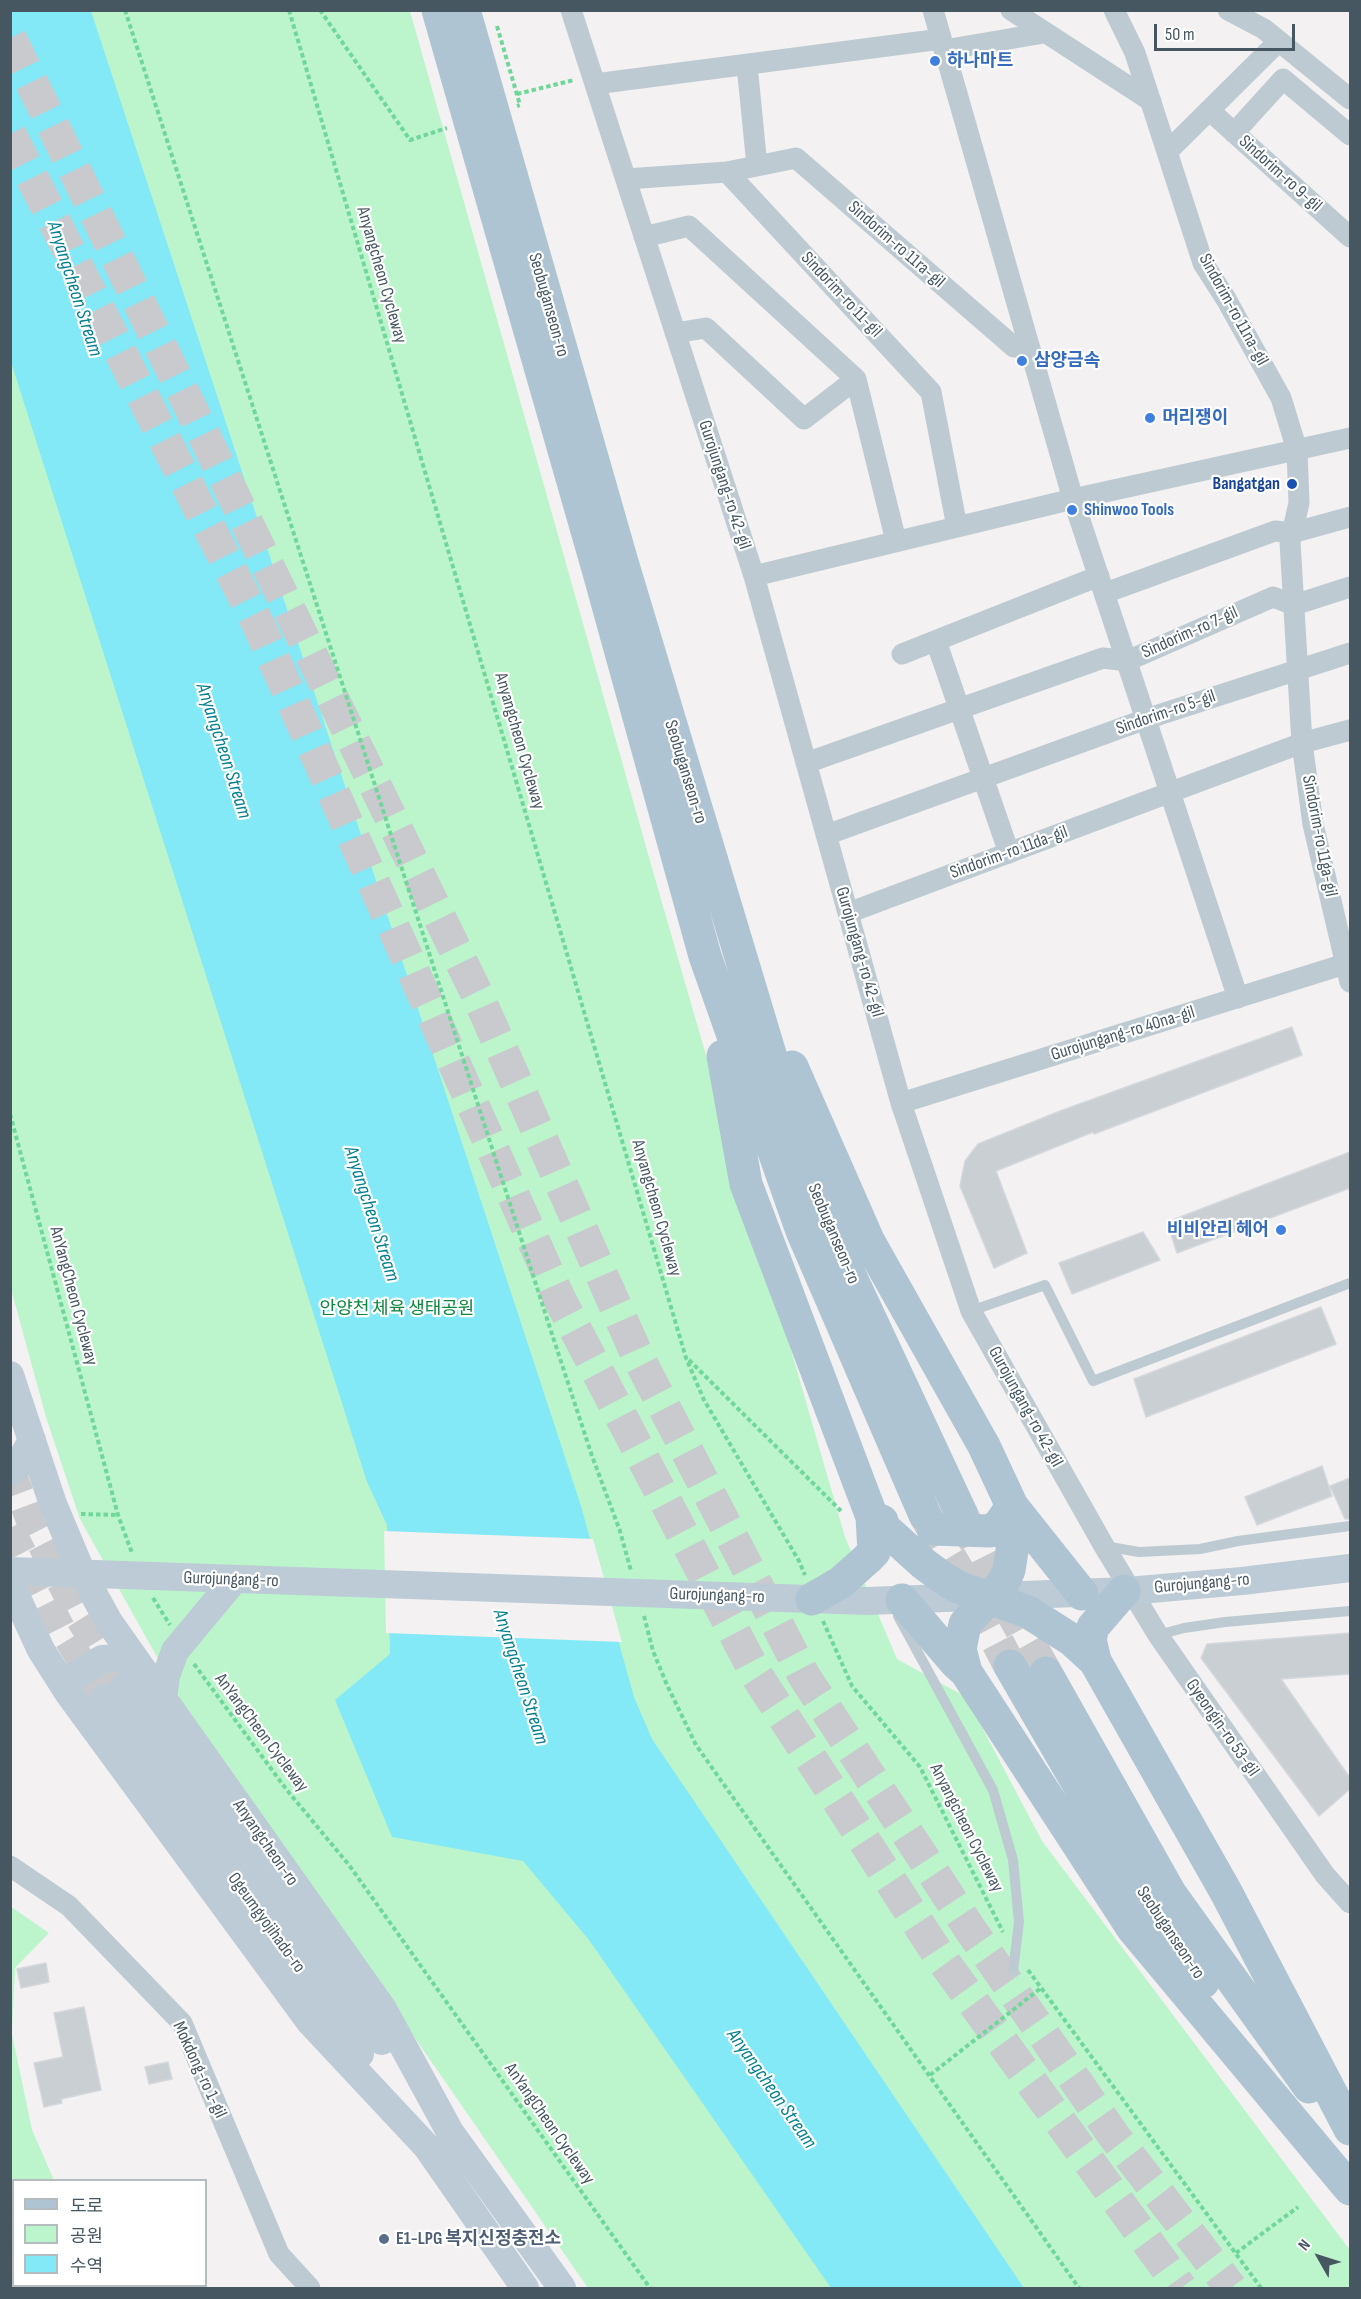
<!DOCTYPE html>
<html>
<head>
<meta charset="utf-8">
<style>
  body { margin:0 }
  #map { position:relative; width:1361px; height:2299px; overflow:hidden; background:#f3f1f1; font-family:"Sofia Sans Condensed","Noto Sans KR",sans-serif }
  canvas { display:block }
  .frame { position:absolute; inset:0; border:12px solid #465761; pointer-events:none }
  .legend { position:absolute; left:12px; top:2179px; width:195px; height:108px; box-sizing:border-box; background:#fff; border:2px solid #b5bcc0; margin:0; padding:8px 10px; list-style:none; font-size:18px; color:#465761 }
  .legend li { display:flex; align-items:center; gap:12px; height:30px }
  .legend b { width:30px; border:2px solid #b5bcc0 }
  .north { position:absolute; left:1289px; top:2227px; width:60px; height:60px; -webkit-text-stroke:4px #fff; paint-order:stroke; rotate:309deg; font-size:16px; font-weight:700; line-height:24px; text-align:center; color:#465761 }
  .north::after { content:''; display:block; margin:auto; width:21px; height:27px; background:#465761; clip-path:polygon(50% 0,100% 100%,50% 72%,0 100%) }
  .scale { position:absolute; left:1154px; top:24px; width:141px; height:27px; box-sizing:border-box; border:3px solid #465761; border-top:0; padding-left:8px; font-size:18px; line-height:21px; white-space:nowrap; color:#465761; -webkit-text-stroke:4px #fff; paint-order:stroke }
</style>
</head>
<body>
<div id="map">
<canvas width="1361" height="2299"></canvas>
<div class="frame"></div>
<ul class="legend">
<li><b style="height:8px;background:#aec4d2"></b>도로</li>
<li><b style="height:16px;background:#bcf5cc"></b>공원</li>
<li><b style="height:16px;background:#84e9f6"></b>수역</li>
</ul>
<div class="north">N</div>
<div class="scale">50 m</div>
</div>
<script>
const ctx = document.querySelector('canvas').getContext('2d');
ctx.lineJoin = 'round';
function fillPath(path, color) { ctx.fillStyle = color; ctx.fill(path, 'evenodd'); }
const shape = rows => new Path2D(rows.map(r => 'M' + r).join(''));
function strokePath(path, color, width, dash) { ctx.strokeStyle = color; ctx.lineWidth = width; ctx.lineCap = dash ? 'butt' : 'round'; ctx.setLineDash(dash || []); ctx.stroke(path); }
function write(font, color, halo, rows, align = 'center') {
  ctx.font = font + ' "Sofia Sans Condensed","Noto Sans KR",sans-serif'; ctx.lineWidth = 4.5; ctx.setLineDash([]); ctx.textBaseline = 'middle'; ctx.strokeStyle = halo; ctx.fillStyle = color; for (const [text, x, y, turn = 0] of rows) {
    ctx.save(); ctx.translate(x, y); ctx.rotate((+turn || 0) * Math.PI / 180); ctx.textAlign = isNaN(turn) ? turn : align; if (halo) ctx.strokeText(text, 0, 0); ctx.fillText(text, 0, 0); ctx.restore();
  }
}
const green = shape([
  [11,11,410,11,654,875,845,1537,897,1659,966,1697,1042,1841,1350,2250,1350,2288,588,2288,181,1700,80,1519,46,1417,11,1289],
  [10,1906,49,1933,15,1968,12,2034,32,2130,54,2180,14,2180,14,2286,189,2286,190,2288,11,2288]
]);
const water = shape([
  [10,11,91,11,581,1506,634,1697,652,1739,1024,2288,831,2288,589,1940,523,1861,392,1837,335,1700,390,1654,387,1525,367,1482,11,362]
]);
const pier = shape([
  [384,1531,593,1539,622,1642,386,1633]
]);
const building = shape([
  [1292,1027,1302,1055,1094,1134,1093,1132,996,1171,1027,1253,994,1268,960,1186,965,1161,978,1144,1060,1111,1292,1027],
  [1350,1152,1350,1188,1177,1253,1167,1222,1350,1152],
  [1143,1232,1160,1260,1072,1294,1059,1263,1143,1232],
  [1321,1307,1336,1344,1146,1417,1134,1379,1321,1307],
  [1322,1466,1332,1496,1257,1525,1245,1497,1322,1466],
  [1350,1478,1350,1519,1345,1519,1330,1486,1350,1478],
  [1350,1633,1350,1674,1281,1679,1350,1778,1350,1789,1319,1816,1201,1658,1207,1644,1350,1633],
  [46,1963,49,1982,21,1988,17,1969,46,1963],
  [84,2007,101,2090,61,2099,62,2103,44,2107,34,2063,63,2057,54,2013,84,2007],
  [168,2062,172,2079,149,2084,145,2067,168,2062]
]);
const secondaryTunnel = shape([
  [10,1467,32,1526,79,1618,123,1688],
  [10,1528,61,1628,104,1698]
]);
const primaryTunnel = shape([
  [961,1513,1001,1593,1046,1673],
  [925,1515,978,1605,1010,1666]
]);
const highwayTunnel = shape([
  [10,38,477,994,638,1357,804,1676,972,1932,1114,2136,1231,2288],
  [10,134,259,626,559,1298,757,1676,936,1951,1181,2288]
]);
const path = shape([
  [125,10,550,1328,592,1456,620,1531,631,1571],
  [289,10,686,1358,704,1400,799,1561,805,1575],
  [320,10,410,140,447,128],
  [497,26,520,105,517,106],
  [517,94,574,80],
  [10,1114,118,1515,132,1553],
  [689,1360,841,1511],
  [81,1514,118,1515],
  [153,1598,170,1625],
  [644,1616,653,1651,667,1685,696,1745,1079,2288],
  [823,1621,852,1686,920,1767,1003,1932],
  [194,1664,286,1789,349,1865,650,2288],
  [1028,1970,1261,2288],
  [930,2075,1041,1988],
  [1236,2253,1298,2207]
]);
const lane = shape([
  [971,1311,1045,1285,1093,1381,1350,1283],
  [1104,1546,1139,1552,1200,1549,1238,1541,1350,1526],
  [898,1616,993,1790,1013,1860,1019,1922,1013,1971],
  [1158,1635,1184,1628,1225,1622,1350,1611]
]);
const street = shape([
  [571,10,754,576,901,1103,971,1311,1104,1546,1158,1635,1325,1875,1350,1903],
  [933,10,1073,499,1238,998],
  [1011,10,1151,101],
  [1114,10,1135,53,1203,263,1226,299,1281,398,1297,450,1299,503,1290,542,1302,743,1313,824,1350,982],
  [1228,10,1264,29,1350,99],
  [944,50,1044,33],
  [747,65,757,166],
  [595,84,941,39],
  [1209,110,1350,237],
  [1234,133,1283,79,1350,135],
  [1167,152,1279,41],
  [727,172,796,158,1014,347,1030,348],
  [626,179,727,172,931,392,957,527],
  [644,237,689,226,856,379,896,541],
  [675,333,706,328,804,419,856,379],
  [754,576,1073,499,1350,438],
  [1105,593,1275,531,1292,533,1350,517],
  [936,641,1009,853],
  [902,654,1099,576],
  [806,763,1103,658,1127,661,1273,597,1294,605,1350,587],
  [826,835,1146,719,1350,653],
  [848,913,1302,743,1350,730],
  [901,1103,1345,964],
  [10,1866,69,1906,182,2023,279,2254,310,2288]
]);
const secondary = shape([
  [10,1375,53,1504,82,1573,109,1622,383,2009,450,2132,562,2288],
  [10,1472,16,1469,32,1440],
  [10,1571,867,1601,1128,1591,1242,1581,1350,1568],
  [10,1583,41,1650,69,1694,310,2022,427,2147,525,2288],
  [123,1688,382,2041],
  [69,1694,69,1684,73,1677,102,1659,118,1658,140,1667],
  [104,1698,360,2054],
  [163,1699,166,1676,175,1651,234,1580]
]);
const primary = shape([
  [438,10,598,569,705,956,802,1231,925,1515],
  [464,10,622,562,795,1137,825,1222,961,1513],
  [723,1056,746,1184,872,1517,924,1564,943,1578,958,1587,1028,1612,1072,1640,1095,1661,1226,1892,1350,2129],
  [792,1067,868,1240,984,1446,1012,1506,1082,1594],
  [933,1529,990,1531,999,1525,1012,1506],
  [812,1599,840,1583,867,1559,874,1552,872,1517,882,1521],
  [902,1600,956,1663,966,1672,1133,1929,1350,2189],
  [1095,1661,1090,1639,1093,1627,1124,1591],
  [1010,1666,1149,1906,1203,1982],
  [966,1672,960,1649,965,1624,1003,1583,1009,1570,1012,1551,1012,1506],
  [1046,1673,1170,1893,1309,2087]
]);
const markers = [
  [935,61,6,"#3f7fe0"],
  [1022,361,6,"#3f7fe0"],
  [1150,418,6,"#3f7fe0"],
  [1292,484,6,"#1a4fb4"],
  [1072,510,6,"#3f7fe0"],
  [1281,1230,6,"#3f7fe0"],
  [384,2239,6,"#5c6f8a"]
];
const shopNames = [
  ["하나마트",947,61],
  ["삼양금속",1034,361],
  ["머리쟁이",1162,418],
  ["Shinwoo Tools",1084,510],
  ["비비안리 헤어",1269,1230,"right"]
];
const streetNames = [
  ["Sindorim-ro 9-gil",1280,174,42],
  ["Sindorim-ro 11ra-gil",896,245,41],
  ["Anyangcheon Cycleway",381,275,74],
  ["Sindorim-ro 11-gil",841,295,47],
  ["Seobuganseon-ro",548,305,74],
  ["Sindorim-ro 11na-gil",1233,310,61],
  ["Gurojungang-ro 42-gil",724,485,72],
  ["Sindorim-ro 7-gil",1190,633,-24],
  ["Sindorim-ro 5-gil",1166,713,-19],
  ["Anyangcheon Cycleway",519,741,74],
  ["Seobuganseon-ro",685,772,73],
  ["Sindorim-ro 11ga-gil",1319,836,79],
  ["Sindorim-ro 11da-gil",1009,853,-20],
  ["Gurojungang-ro 42-gil",859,952,74],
  ["Gurojungang-ro 40na-gil",1123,1034,-17],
  ["Anyangcheon Cycleway",656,1208,74],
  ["Seobuganseon-ro",833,1234,67],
  ["AnYangCheon Cycleway",73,1296,75],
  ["Gurojungang-ro 42-gil",1025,1407,61],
  ["Gurojungang-ro",231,1580,2],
  ["Gurojungang-ro",1202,1584,-5],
  ["Gurojungang-ro",717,1596,2],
  ["Gyeongin-ro 53-gil",1222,1728,55],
  ["AnYangCheon Cycleway",261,1733,53],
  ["Anyangcheon Cycleway",966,1828,63],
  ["Anyangcheon-ro",265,1843,55],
  ["Ogeumgyojihado-ro",266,1923,54],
  ["Seobuganseon-ro",1170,1933,56],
  ["Mokdong-ro 1-gil",199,2070,65],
  ["AnYangCheon Cycleway",549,2124,55]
];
const transitNames = [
  ["Bangatgan",1280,484]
];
const parkNames = [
  ["안양천 체육 생태공원",397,1309]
];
const serviceNames = [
  ["E1-LPG 복지신정충전소",396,2239]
];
const waterNames = [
  ["Anyangcheon Stream",74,289,72],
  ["Anyangcheon Stream",223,751,72],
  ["Anyangcheon Stream",371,1214,72],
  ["Anyangcheon Stream",520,1677,72],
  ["Anyangcheon Stream",771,2089,55]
];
fillPath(green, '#bcf5cc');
fillPath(water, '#84e9f6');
fillPath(pier, '#f3f1f1');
fillPath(building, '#cacfd4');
strokePath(building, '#d4d8dd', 1.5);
strokePath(secondaryTunnel, '#c8cacd', 28, [28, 14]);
strokePath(primaryTunnel, '#c8cacd', 33, [33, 16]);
strokePath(highwayTunnel, '#c8cacd', 33, [33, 16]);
strokePath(path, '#6fd79a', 4, [4.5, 3]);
strokePath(lane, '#bdcad2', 10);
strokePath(street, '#bdcad2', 21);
strokePath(secondary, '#bdcbd6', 28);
strokePath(primary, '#aec4d2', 33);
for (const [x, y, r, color] of markers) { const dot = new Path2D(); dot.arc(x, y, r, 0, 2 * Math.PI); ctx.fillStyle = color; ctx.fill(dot); strokePath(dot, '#fff', 2); }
write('bold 18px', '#366cbe', '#fff', shopNames, 'left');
write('18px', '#465761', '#fff', streetNames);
write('bold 18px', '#164399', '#fff', transitNames, 'right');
write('18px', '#0d863f', '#fff', parkNames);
write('bold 18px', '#4e5e75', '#fff', serviceNames, 'left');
write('italic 20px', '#047f90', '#fff', waterNames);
</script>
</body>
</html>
